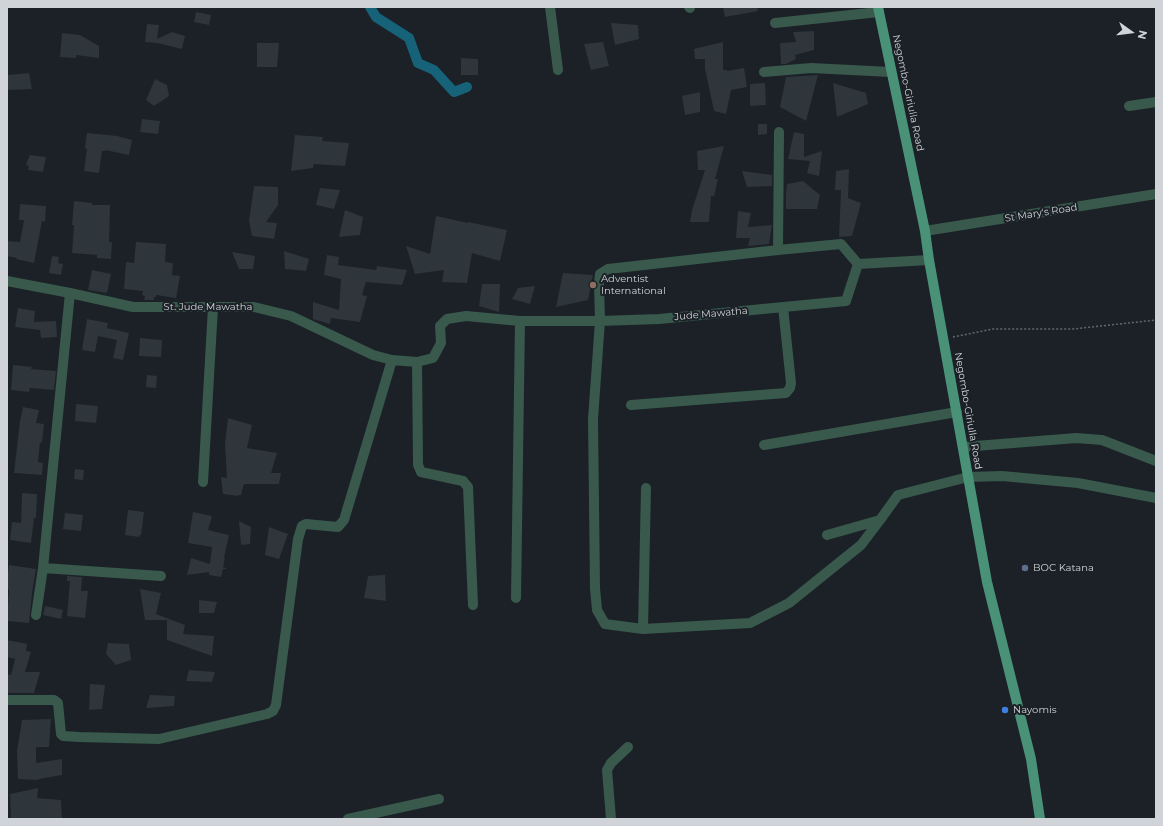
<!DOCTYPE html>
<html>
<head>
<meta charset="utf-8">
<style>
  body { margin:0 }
  #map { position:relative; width:1163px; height:826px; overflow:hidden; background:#1b2126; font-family:Montserrat,sans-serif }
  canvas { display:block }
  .frame { position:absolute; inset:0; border:8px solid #d0d4d8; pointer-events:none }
  .north { position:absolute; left:1111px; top:12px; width:40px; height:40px; -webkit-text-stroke:3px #1b2126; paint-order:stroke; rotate:104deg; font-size:11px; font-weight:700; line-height:16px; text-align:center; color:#d0d4d8 }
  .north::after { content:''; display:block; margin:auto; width:14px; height:18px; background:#d0d4d8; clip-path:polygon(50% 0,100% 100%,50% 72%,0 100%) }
</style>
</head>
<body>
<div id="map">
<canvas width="1163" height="826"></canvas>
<div class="frame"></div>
<div class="north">N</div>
</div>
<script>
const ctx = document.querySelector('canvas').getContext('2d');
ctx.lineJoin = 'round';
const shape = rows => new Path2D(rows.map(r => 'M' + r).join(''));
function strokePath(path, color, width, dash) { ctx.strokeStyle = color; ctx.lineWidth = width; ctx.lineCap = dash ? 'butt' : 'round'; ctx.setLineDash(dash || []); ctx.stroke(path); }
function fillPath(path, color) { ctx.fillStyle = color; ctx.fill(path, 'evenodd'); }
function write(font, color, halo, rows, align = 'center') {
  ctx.font = font + ' Montserrat,sans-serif'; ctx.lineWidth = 4; ctx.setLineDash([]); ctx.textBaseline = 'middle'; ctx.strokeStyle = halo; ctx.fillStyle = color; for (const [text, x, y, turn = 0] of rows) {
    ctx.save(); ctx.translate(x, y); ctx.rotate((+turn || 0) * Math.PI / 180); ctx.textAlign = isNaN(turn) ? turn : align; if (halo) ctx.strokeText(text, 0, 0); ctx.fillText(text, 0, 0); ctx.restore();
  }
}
const canal = shape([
  [370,7,376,17,409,38,418,63,434,70,454,92,467,87]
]);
const building = shape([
  [723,7,757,7,758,11,725,17],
  [196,12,211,15,209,25,194,22],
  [611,23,638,25,639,39,615,45],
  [147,24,159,25,157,39,172,32,185,36,182,49,157,43,145,42],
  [814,31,814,50,795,55,796,59,786,64,781,64,780,43,796,42,793,32],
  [62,33,80,35,99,46,99,58,76,55,76,58,60,57],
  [603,42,609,66,591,70,584,44],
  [723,42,723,70,727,70,727,71,744,68,747,87,731,90,726,114,714,111,705,69,705,59,695,59,694,49],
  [257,43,279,43,277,67,257,67],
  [461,58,478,59,478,75,461,75],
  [29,73,32,89,7,90,8,75],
  [818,75,806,121,780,107,786,77],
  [155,79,167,85,169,96,154,106,146,100],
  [765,83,766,105,750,106,750,84],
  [833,83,866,93,868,104,837,117],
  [700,92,700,112,685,115,682,96],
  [142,119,160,121,158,134,140,132],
  [758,124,767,124,767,134,758,135],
  [794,132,804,134,804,157,822,151,819,176,807,173,810,161,788,159],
  [87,133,117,136,132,140,129,155,105,150,105,151,102,151,99,173,84,171,87,149,85,148],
  [295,135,323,137,322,141,349,143,345,166,314,164,313,168,291,171],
  [724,146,715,179,718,179,714,196,711,196,709,222,690,222,692,210,705,170,698,170,697,151],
  [30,155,46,157,43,172,28,170,29,167,26,164],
  [849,169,848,198,861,203,852,236,839,237,841,190,835,190,836,171],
  [742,171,772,175,772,186,747,187],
  [803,181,820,195,817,209,786,209,786,195,787,184],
  [254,186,278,187,278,205,266,222,277,223,274,239,252,236,249,221],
  [320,188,340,190,334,209,316,205],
  [74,201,92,203,92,205,110,205,109,242,112,242,111,259,97,258,97,255,72,253,74,225,72,225],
  [20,204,46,206,45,222,42,221,34,263,16,259,17,258,7,256,7,241,20,242,24,220,19,220],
  [345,210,363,217,360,235,339,237],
  [738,211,751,213,748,227,772,225,769,244,748,246,750,238,736,238],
  [436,216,468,223,468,222,507,230,500,261,472,253,467,283,442,282,444,270,415,274,406,246,430,254],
  [136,242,166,244,165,262,173,263,172,275,180,276,176,298,156,295,156,297,154,297,154,300,144,300,145,296,142,295,143,291,124,289,126,262,134,263],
  [284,251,309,259,306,271,285,269],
  [232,252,255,256,253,269,239,269],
  [327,255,339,257,338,265,376,270,377,266,407,270,402,285,366,282,362,295,367,296,360,322,331,318,330,324,313,319,313,302,339,310,341,279,324,275],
  [52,256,59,257,58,263,63,264,61,275,49,273],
  [92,270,111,274,107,293,88,290],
  [563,273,593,275,588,300,556,307],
  [482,284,500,284,499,312,479,306],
  [535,286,530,304,512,299,518,288],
  [18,308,35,311,34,322,56,321,57,337,41,338,40,330,15,327],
  [87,319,108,323,107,328,129,333,123,360,113,358,117,340,98,336,95,352,82,350],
  [140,338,162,340,161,357,139,356],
  [13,365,32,367,31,369,56,371,54,390,30,388,29,392,11,390],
  [147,375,157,376,156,388,146,387],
  [76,404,98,406,96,423,75,421],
  [23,407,39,410,36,423,44,424,42,443,40,442,38,462,43,463,42,475,14,473,20,421],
  [228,418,252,425,247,448,277,453,271,473,281,473,279,484,244,484,241,495,238,495,238,496,223,494,221,477,227,478,225,443],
  [75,469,84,470,83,480,74,479],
  [22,493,37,494,36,518,34,518,31,543,10,540,12,522,21,523],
  [128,510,144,512,141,535,140,535,139,537,125,535],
  [193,512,212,516,208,530,229,535,224,558,225,558,223,567,227,569,223,569,221,577,209,575,209,572,187,575,191,558,210,564,212,547,188,543],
  [65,513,83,515,81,531,63,529],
  [239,521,251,527,250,544,241,545],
  [269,527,288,534,279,559,265,555],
  [9,565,36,569,32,593,29,623,7,621,9,590,7,589,7,579],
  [385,575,386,601,364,598,368,576],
  [67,576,82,577,81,591,88,591,85,618,67,616,70,581,67,581],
  [140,589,161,593,156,614,185,625,183,634,214,636,212,656,167,640,167,620,145,620],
  [199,600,217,602,214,613,199,613],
  [45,606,63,610,61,619,43,615],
  [7,640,27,644,26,651,31,652,25,672,40,672,34,693,7,693,7,674,11,675,15,659,7,657],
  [108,643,129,644,131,660,116,665,106,654],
  [189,670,215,672,212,682,186,681],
  [90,684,105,685,102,709,89,710],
  [150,695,175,696,174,706,146,708],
  [51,719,49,747,36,747,36,763,62,759,62,775,39,779,38,780,18,779,17,751,22,720],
  [38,788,37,798,61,800,62,819,11,819,10,794]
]);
const path = shape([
  [953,337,993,329,1073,329,1156,320]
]);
const minor = shape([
  [550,7,558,70],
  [689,7,690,8],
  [775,23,879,12],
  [764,72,811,68,891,72],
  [1129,106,1156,102],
  [925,231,1156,194],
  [778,250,779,132],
  [858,264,841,244,778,250,608,269,600,274,599,283,600,321,593,419,595,588,597,610,605,624,643,629,750,623,789,603,861,545,880,520],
  [7,281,70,293,133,307,254,307,291,316,373,355,392,360,417,362,433,358,441,343,440,326,447,319,466,316,520,321,600,321,659,319,846,301,858,264,929,260],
  [417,362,418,465,421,472,463,481,468,487,473,605],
  [631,405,786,393,790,388,791,383,783,307],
  [764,445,957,412],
  [963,447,1076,438,1102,440,1156,461],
  [203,482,213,307],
  [827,535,880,520,898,495,968,477,1002,476,1078,483,1156,498],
  [43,568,161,576],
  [516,598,520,321],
  [36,615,43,568,70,293],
  [643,629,646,488],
  [7,700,54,700,58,703,61,734,63,736,79,737,159,739,267,714,273,711,276,705,298,539,302,526,306,524,338,527,344,520,392,360],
  [348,819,439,799],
  [611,819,607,770,611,763,628,747]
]);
const major = shape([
  [878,7,925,231,929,260,987,582,1031,759,1040,819]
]);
const markers = [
  [593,285,4,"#8d6e63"],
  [1025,568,4,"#5c6f8a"],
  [1005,710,4,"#3f7fe0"]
];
const streetNames = [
  ["Negombo-Giriulla Road",908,93,78],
  ["St Mary's Road",1041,213,-9],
  ["St. Jude Mawatha",208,307],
  ["Jude Mawatha",711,314,-5],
  ["Negombo-Giriulla Road",968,411,80]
];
const poiNames = [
  ["Adventist",601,279],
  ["International",601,291],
  ["BOC Katana",1033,568],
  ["Nayomis",1013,710]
];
strokePath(canal, '#166279', 10);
fillPath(building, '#2e353b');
strokePath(path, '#63686c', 1.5, [2, 2]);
strokePath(minor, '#38594c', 10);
strokePath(major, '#499278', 10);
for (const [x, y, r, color] of markers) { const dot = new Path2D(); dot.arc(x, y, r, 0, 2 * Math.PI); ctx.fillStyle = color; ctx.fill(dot); strokePath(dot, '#1b2126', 1.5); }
write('10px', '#d0d4d8', '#1b2126', streetNames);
write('10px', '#d0d4d8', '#1b2126', poiNames, 'left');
</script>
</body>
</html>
